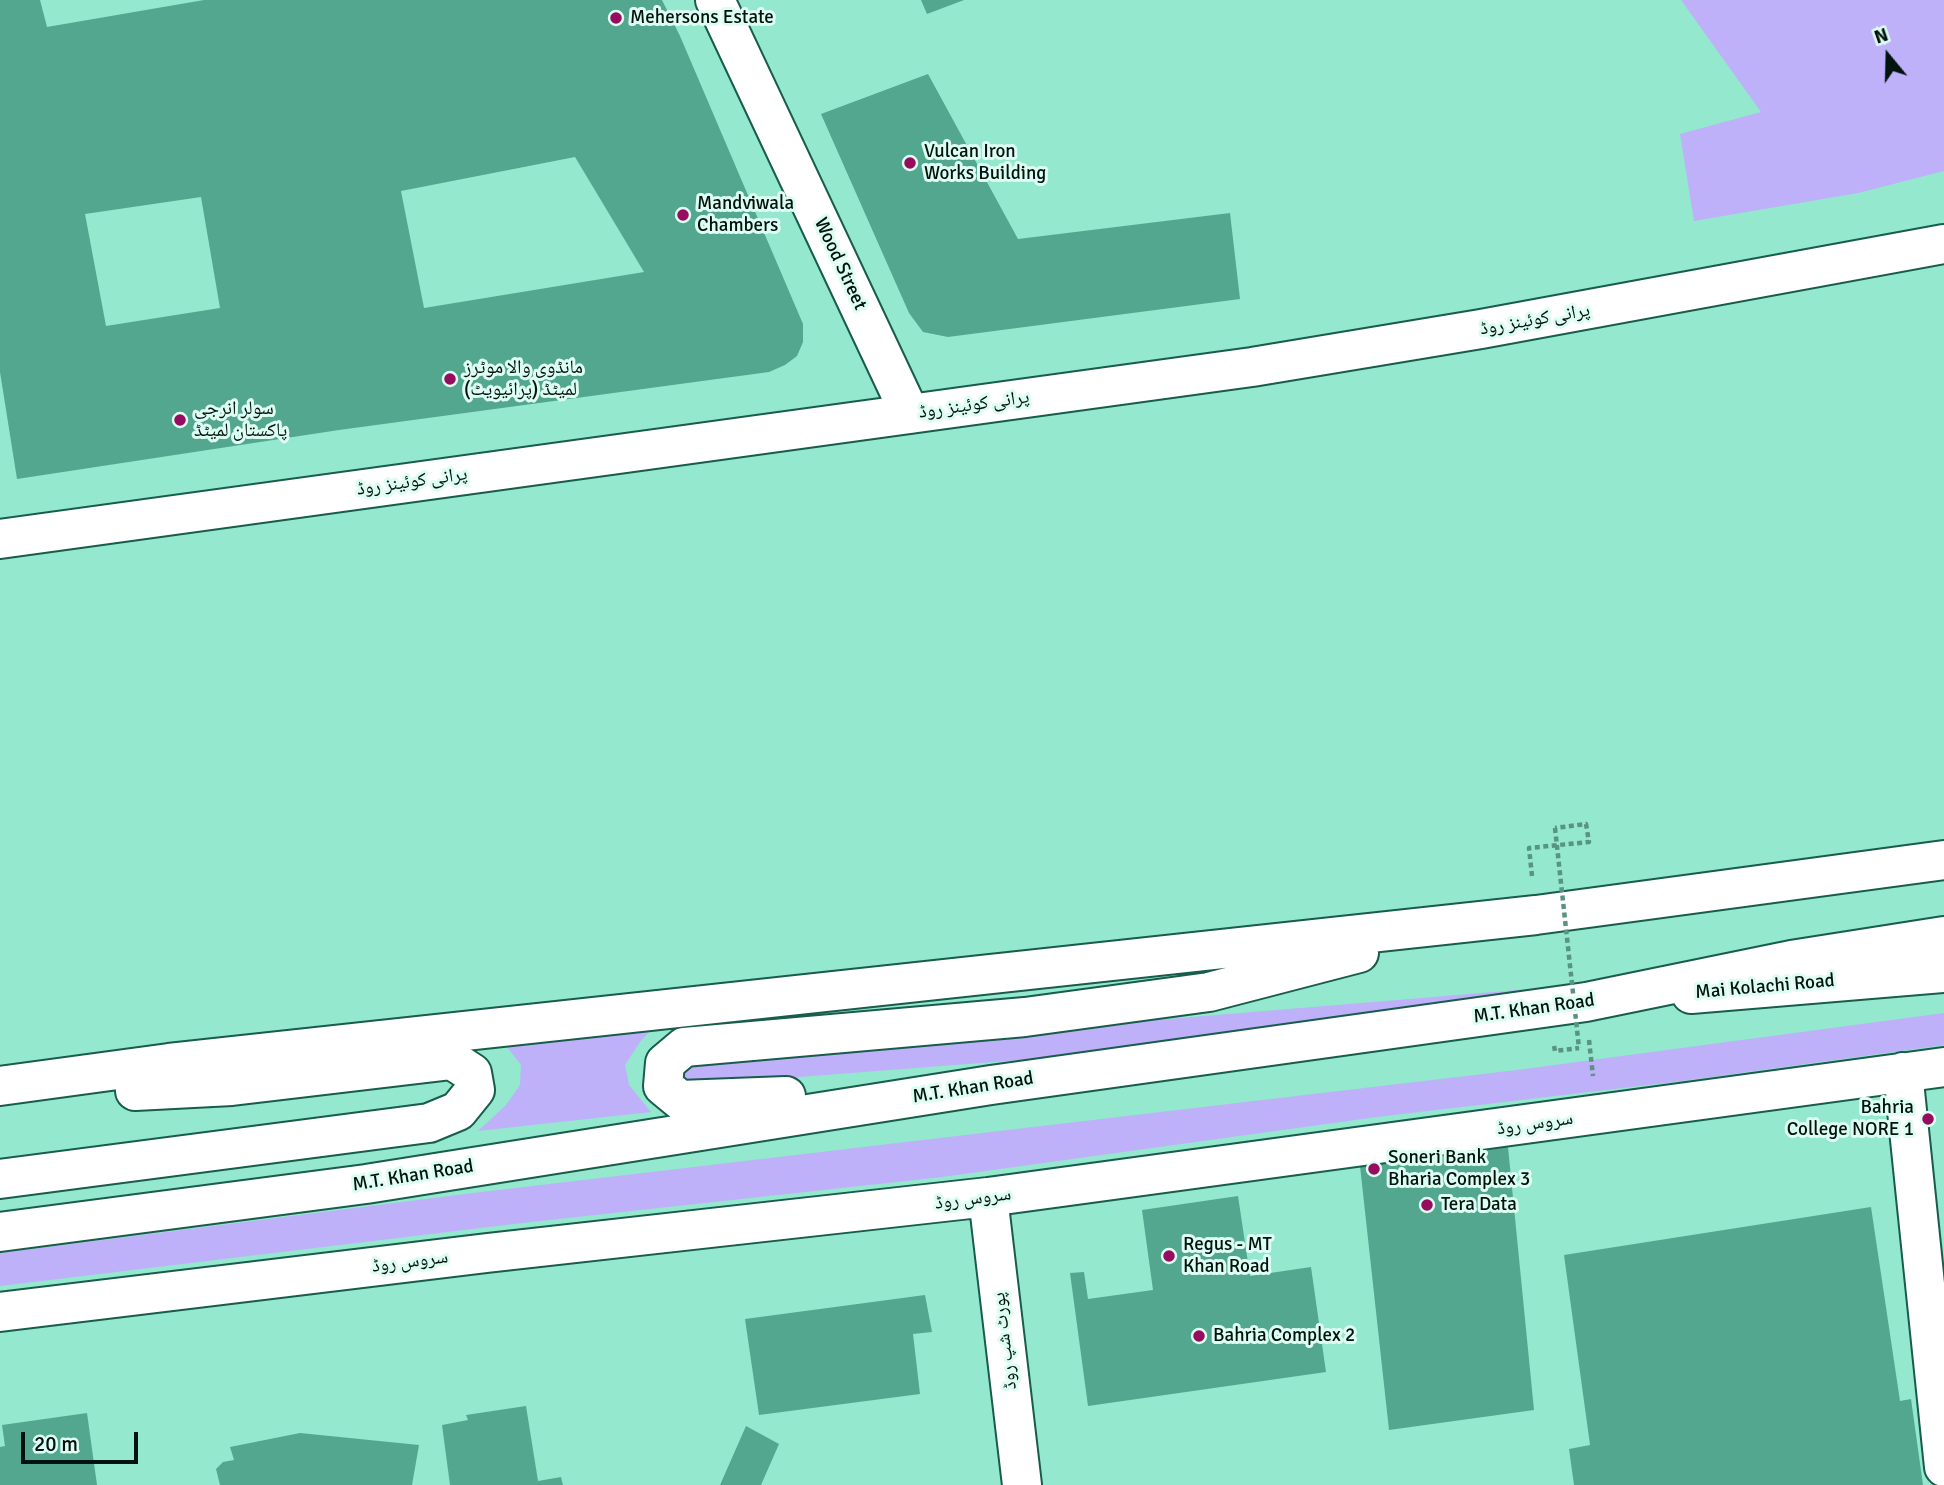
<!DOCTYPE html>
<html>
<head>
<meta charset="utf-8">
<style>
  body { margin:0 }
  #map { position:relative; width:1944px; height:1485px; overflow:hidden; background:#93e8cd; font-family:Signika,sans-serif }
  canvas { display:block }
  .north { position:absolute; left:1853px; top:21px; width:70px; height:70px; -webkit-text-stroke:5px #ddfdf2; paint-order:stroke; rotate:341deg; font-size:19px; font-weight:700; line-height:28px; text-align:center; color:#00130c }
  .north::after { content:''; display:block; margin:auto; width:24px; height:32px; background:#00130c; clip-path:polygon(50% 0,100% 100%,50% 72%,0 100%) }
  .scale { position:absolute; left:21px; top:1432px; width:117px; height:32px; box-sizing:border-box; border:4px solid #00130c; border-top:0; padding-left:9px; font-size:21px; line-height:24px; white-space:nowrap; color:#00130c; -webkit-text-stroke:5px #ddfdf2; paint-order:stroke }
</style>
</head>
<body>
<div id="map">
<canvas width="1944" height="1485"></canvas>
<div class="north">N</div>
<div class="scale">20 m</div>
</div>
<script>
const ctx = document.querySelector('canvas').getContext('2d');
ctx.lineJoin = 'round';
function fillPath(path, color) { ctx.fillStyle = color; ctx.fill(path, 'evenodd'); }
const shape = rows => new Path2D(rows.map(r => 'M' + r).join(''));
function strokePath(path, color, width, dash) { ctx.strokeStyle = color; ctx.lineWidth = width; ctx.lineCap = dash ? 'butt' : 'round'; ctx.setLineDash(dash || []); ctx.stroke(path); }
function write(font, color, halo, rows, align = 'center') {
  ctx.font = font + ' Signika,"Noto Naskh Arabic",sans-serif'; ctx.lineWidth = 6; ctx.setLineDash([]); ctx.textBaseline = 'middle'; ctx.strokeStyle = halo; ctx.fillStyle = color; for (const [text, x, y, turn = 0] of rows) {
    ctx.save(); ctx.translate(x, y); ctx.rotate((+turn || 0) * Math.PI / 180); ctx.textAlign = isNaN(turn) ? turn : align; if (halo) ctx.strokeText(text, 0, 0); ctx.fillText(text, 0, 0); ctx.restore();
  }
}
const green = shape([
  [1681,0,1944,0,1944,171,1858,193,1694,221,1680,134,1761,112],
  [1553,987,1252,1042,683,1086,676,1066,688,1059],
  [1944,1013,1944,1045,1682,1081,1377,1117,942,1177,522,1223,0,1286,0,1253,473,1193,1517,1070],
  [659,1021,640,1042,625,1065,629,1085,651,1112,478,1131,506,1105,520,1085,521,1065,504,1043]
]);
const building = shape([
  [0,0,40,0,47,27,204,0,662,0,680,36,803,324,803,342,797,356,785,365,769,372,339,430,17,479,0,372],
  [575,157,644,272,424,308,401,191],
  [201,197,220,308,106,326,85,214],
  [921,0,964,0,927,14],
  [928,74,1018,239,1230,213,1240,299,948,337,923,332,909,313,821,114],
  [1508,1147,1534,1410,1389,1430,1360,1166],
  [1238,1196,1250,1276,1311,1267,1326,1372,1088,1406,1070,1273,1084,1272,1088,1299,1153,1290,1142,1210],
  [1871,1207,1900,1401,1911,1399,1923,1485,1574,1485,1569,1449,1590,1445,1564,1255],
  [925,1295,932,1332,913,1334,920,1394,759,1415,745,1319],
  [526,1406,538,1481,561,1477,563,1485,450,1485,442,1425,468,1420,466,1415],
  [87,1413,97,1485,0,1485,0,1447,5,1446,2,1425],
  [746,1426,779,1444,761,1485,720,1485],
  [300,1433,419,1445,412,1485,220,1485,216,1469,223,1462,234,1460,230,1447]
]);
const path = shape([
  [1532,876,1529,848,1589,842,1586,824,1555,828],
  [1589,1040,1593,1076],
  [1554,1046,1555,1051,1579,1048]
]);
const minor = shape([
  [715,0,910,414],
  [0,539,1252,367,1481,329,1944,244],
  [1903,1072,1944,1467],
  [988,1197,1022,1485],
  [0,1312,487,1253,988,1197,1944,1067]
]);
const major = shape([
  [1691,994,1944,973]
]);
const highway = shape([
  [0,1086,169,1063,1536,915,1944,860],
  [786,1096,680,1100,663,1086,665,1063,684,1047,1025,1017,1209,992,1359,953],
  [0,1179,429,1123,458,1111,475,1090,472,1073,452,1060,232,1086,135,1091],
  [0,1232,366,1184,991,1085,1586,1002,1791,960,1944,936]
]);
const pathBridge = shape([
  [1555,828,1579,1048]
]);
const markers = [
  [616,18,7,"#980c5f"],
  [910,163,7,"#980c5f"],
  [683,215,7,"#980c5f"],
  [450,379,7,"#980c5f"],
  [180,420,7,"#980c5f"],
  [1928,1119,7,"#980c5f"],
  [1374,1169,7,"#980c5f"],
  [1427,1205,7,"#980c5f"],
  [1169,1256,7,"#980c5f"],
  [1199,1336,7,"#980c5f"]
];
const poiNames = [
  ["Mehersons Estate",630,18],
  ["Vulcan Iron",924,152],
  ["Works Building",924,174],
  ["Mandviwala",697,204],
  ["Chambers",697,226],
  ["مانڈوی والا موٹرز",464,368],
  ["(پرائیویٹ) لمیٹڈ",464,390],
  ["سولر انرجی",194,409],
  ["پاکستان لمیٹڈ",194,431],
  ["Bahria",1914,1108,"right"],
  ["College NORE 1",1914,1130,"right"],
  ["Soneri Bank",1388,1158],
  ["Bharia Complex 3",1388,1180],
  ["Tera Data",1441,1205],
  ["Regus - MT",1183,1245],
  ["Khan Road",1183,1267],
  ["Bahria Complex 2",1213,1336]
];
const streetNames = [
  ["Wood Street",840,264,65],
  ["پرانی کوئینز روڈ",1535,320,-10],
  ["پرانی کوئینز روڈ",974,405,-8],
  ["پرانی کوئینز روڈ",412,482,-8],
  ["Mai Kolachi Road",1765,987,-5],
  ["M.T. Khan Road",1534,1009,-8],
  ["M.T. Khan Road",973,1088,-9],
  ["سروس روڈ",1535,1124,-8],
  ["M.T. Khan Road",413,1176,-9],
  ["سروس روڈ",973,1199,-7],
  ["سروس روڈ",410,1262,-7],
  ["پورٹ شپ روڈ",1005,1341,-97]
];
fillPath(green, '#beb1f9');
fillPath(building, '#53a78f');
strokePath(minor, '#185c4b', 42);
strokePath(major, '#185c4b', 42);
strokePath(highway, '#185c4b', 42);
strokePath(path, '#599481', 4.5, [5, 3.5]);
strokePath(minor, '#fff', 38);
strokePath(major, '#fff', 38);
strokePath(highway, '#fff', 38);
strokePath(pathBridge, '#599481', 4.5, [5, 3.5]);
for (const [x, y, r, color] of markers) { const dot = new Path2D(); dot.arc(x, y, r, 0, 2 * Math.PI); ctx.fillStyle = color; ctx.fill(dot); strokePath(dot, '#ddfdf2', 2.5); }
write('19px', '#00130c', '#ddfdf2', poiNames, 'left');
write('19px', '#00130c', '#ddfdf2', streetNames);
</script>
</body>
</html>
